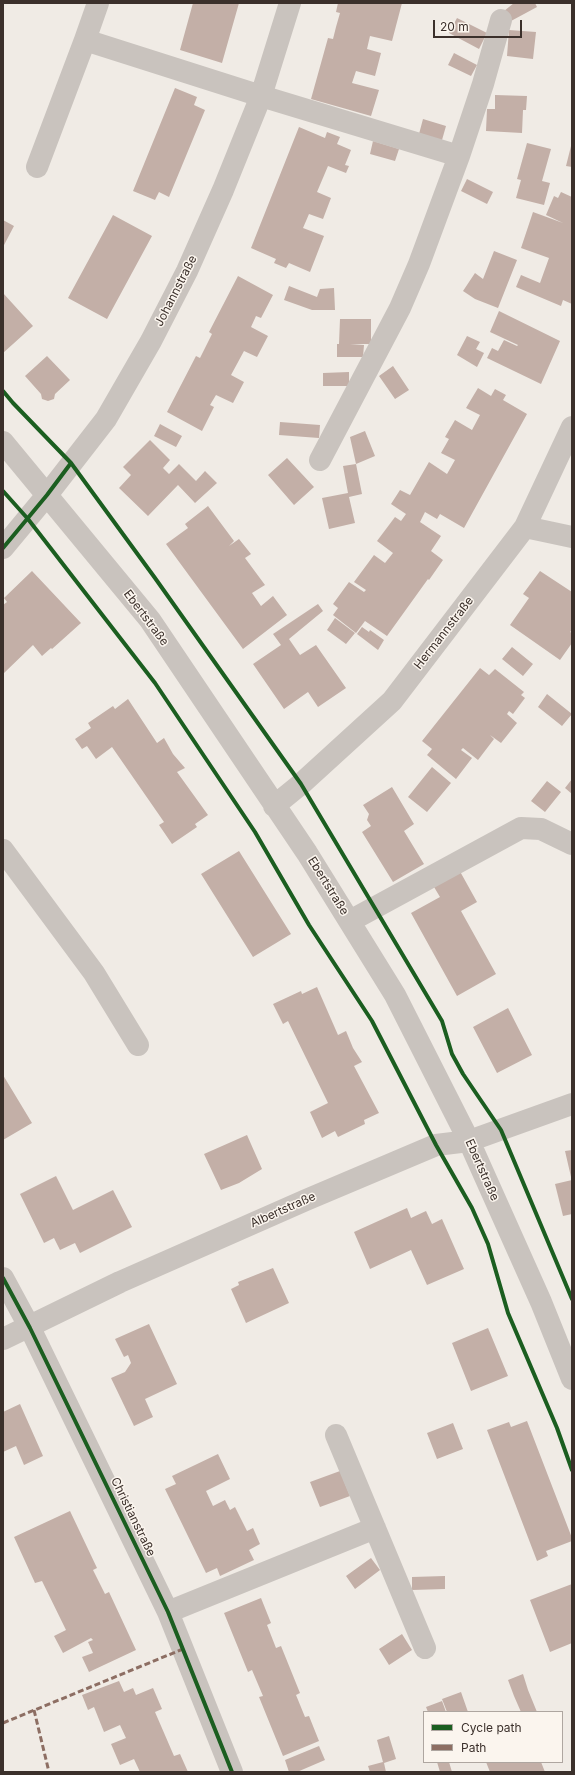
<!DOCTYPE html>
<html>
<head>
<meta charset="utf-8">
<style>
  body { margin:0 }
  #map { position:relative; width:575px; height:1775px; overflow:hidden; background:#f0ebe5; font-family:Inter,sans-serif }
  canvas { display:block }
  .frame { position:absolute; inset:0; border:4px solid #3b302b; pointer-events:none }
  .legend { position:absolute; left:423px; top:1711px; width:140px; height:52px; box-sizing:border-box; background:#fbf5ee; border:1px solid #aea6a0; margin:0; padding:5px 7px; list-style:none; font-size:12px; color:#3b302b }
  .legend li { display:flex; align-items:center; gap:8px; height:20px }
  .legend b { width:20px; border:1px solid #aea6a0 }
  .scale { position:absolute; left:433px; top:20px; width:89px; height:18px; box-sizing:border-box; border:2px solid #3b302b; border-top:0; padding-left:5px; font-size:12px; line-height:14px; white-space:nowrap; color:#3b302b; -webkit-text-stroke:3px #fbf5ee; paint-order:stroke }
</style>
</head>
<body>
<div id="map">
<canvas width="575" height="1775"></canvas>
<div class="frame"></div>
<ul class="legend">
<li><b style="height:5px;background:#1b5e20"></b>Cycle path</li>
<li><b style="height:5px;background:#8d6e63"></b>Path</li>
</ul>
<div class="scale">20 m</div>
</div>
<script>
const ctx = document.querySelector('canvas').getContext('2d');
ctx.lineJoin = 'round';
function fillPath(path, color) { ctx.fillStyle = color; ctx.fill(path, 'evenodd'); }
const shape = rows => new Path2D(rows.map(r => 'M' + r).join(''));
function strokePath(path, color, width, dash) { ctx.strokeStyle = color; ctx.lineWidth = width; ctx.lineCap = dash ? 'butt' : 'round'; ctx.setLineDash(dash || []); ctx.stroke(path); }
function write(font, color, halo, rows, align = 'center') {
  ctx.font = font + ' Inter,sans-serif'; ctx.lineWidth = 3; ctx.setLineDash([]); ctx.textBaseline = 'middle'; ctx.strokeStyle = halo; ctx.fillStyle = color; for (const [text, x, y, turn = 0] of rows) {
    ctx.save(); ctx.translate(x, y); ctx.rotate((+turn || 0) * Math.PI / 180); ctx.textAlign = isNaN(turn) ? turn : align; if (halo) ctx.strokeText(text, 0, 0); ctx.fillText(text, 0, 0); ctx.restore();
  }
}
const building = shape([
  [193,3,239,3,222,63,180,50],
  [338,3,402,3,392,41,370,36,367,49,381,53,375,76,356,71,352,83,379,90,371,116,311,99,328,38,333,39,336,27,340,13,336,12],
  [514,3,535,3,537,7,511,21,504,11],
  [457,18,487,33,479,49,449,33],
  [509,30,536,32,533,59,507,56],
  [454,53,477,65,471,76,448,65],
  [175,88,197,97,194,105,205,110,169,197,159,192,155,200,133,191],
  [495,95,527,96,526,110,523,110,522,133,486,131,487,109,495,109],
  [423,119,446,126,442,140,419,134],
  [299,127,325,138,327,132,340,137,337,144,351,150,345,165,349,166,346,173,328,166,317,192,331,198,323,219,309,214,303,228,324,236,310,272,289,263,286,268,274,263,276,259,251,248],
  [373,141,399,149,395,161,370,154],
  [527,143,551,149,542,181,550,183,544,205,516,198,521,180,517,179],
  [571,146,572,146,572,167,566,166],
  [467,179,493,192,487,204,461,191],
  [561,192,572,197,572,304,563,300,561,306,516,287,521,275,540,283,549,258,521,248,533,212,563,223,546,215,554,196,558,198],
  [113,215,152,236,107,319,68,298],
  [3,220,14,226,3,247],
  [494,251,517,260,498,308,475,299,463,291,475,273,483,279],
  [238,276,273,295,261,318,256,316,251,327,268,336,257,357,244,351,231,375,244,382,233,403,216,395,210,405,214,407,202,431,167,412,196,356,200,358,212,334,209,332],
  [289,286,317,297,320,289,334,288,335,310,312,310,284,300],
  [3,293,33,326,3,353],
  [499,311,560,341,541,384,487,358,492,348,498,351,504,340,517,346,518,345,490,332],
  [340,319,371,319,371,344,350,344,364,345,363,357,337,357,337,344,339,344],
  [467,336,480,342,476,349,484,353,477,367,457,355],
  [47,356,70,380,55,394,54,399,48,401,42,399,41,394,25,376],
  [393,366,409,390,395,399,379,376],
  [349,372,349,386,323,386,323,373],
  [478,388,491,396,495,389,506,395,503,400,527,414,464,528,440,514,437,519,425,512,420,522,441,536,431,551,443,560,429,580,428,579,387,636,365,621,356,633,333,615,338,608,333,604,349,582,364,592,366,590,354,582,374,555,385,563,393,553,377,541,395,517,401,521,406,514,391,504,400,490,410,495,429,462,447,474,455,460,441,453,449,439,445,437,455,420,472,430,480,415,466,408],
  [280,422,320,425,319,438,279,435],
  [160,424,182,436,176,447,154,436],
  [365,431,375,456,356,464,350,437],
  [150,440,170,460,163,468,169,474,179,464,196,481,205,471,217,483,195,503,178,485,148,516,119,488,131,475,123,467],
  [287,458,314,487,294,505,268,475],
  [356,464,362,494,349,497,355,523,329,529,322,498,348,493,343,466],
  [208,506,234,541,229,546,239,539,251,554,245,558,265,585,252,593,261,606,273,596,287,615,243,649,166,544,188,528,185,524],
  [32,571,81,623,52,649,51,648,42,656,33,645,3,674,3,605,7,602,4,598],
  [540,571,572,592,572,630,570,632,572,633,572,643,560,660,510,625,529,598,523,594],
  [318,604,323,611,289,639,300,655,316,645,346,688,318,707,308,692,284,709,253,664,281,645,273,634],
  [335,618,355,633,346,644,327,630],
  [362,627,369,632,370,630,384,640,378,650,357,634],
  [512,647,533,664,523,676,502,659],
  [480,668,489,675,495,669,524,692,521,695,525,698,513,714,509,711,507,714,517,723,501,743,490,735,494,739,478,760,463,748,461,750,472,758,456,779,427,755,432,749,422,741],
  [547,694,572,714,562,726,538,707],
  [128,699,157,743,164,738,173,754,185,768,177,772,208,815,195,824,197,827,172,844,159,825,164,822,112,747,96,759,87,746,82,749,75,739,91,728,88,723,113,706,115,709],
  [432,767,451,783,427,812,408,797],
  [572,779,572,794,565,788],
  [547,781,561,792,545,812,531,801],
  [392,787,414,824,404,831,424,864,393,882,362,832,371,826,367,820,369,814,363,805],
  [239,851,291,934,253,957,201,874],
  [457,866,477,902,461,911,496,974,457,996,411,913,440,897,431,882],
  [317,987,338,1035,346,1031,353,1048,362,1062,354,1066,379,1113,364,1120,365,1124,338,1137,335,1131,322,1138,310,1112,328,1103,288,1021,283,1024,273,1004,301,991,302,994],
  [508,1008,532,1055,497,1073,473,1027],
  [3,1075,32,1123,3,1140],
  [247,1135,262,1169,239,1183,221,1190,204,1154],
  [572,1150,572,1177,571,1177,565,1151],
  [56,1176,73,1210,113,1190,132,1227,80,1253,75,1243,60,1250,54,1238,44,1243,20,1194],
  [572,1180,572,1214,563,1216,555,1184],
  [407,1208,411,1218,426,1211,432,1224,442,1219,464,1269,427,1285,411,1250,370,1269,354,1232],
  [273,1268,289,1303,246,1323,231,1289,239,1285,238,1282],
  [149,1324,177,1384,145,1399,153,1417,134,1426,111,1378,125,1372,131,1363,128,1355,124,1357,115,1339],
  [488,1328,508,1376,471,1391,452,1343],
  [20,1404,43,1456,24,1465,16,1446,3,1452,3,1412],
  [527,1421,572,1538,572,1541,546,1551,548,1556,537,1561,487,1430,509,1422,511,1427],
  [453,1423,463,1449,437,1459,427,1433],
  [218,1454,230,1479,206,1491,213,1506,225,1500,230,1510,235,1507,247,1531,253,1528,260,1544,249,1550,254,1560,220,1576,217,1568,206,1573,165,1489,176,1484,172,1476],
  [340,1471,350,1496,320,1507,310,1482],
  [70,1511,97,1568,93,1570,105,1594,109,1592,136,1650,89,1672,82,1657,93,1653,88,1642,93,1640,91,1638,63,1653,54,1636,66,1630,42,1581,35,1583,14,1537],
  [371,1558,380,1570,355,1589,346,1576],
  [445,1576,445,1589,412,1590,412,1577],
  [572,1584,572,1643,550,1652,530,1600],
  [261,1598,271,1623,267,1625,276,1648,281,1646,300,1693,296,1695,305,1717,309,1716,319,1741,283,1756,259,1697,263,1696,252,1670,248,1672,224,1613],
  [402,1634,412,1650,389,1665,379,1649],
  [523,1674,528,1690,537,1712,521,1712,514,1696,508,1680],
  [119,1681,124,1692,133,1688,136,1695,153,1688,162,1709,155,1712,174,1756,180,1754,188,1772,140,1772,134,1759,120,1765,111,1744,126,1738,120,1725,104,1732,94,1707,88,1710,82,1695],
  [461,1692,468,1712,447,1712,442,1699],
  [442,1701,446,1712,428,1712,426,1707],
  [389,1736,396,1759,384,1763,386,1772,370,1772,368,1766,383,1762,377,1740],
  [319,1746,325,1760,297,1772,289,1772,285,1760],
  [437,1762,449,1762,452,1772,440,1772],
  [486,1762,541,1762,545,1772,490,1772]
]);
const minor = shape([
  [85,40,261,96,459,156],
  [37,167,85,40,98,3],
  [3,442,150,620,307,853,395,995,469,1141,541,1302,572,1379],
  [320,460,400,308,419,264,459,156,483,84,501,20],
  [525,527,572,537],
  [3,548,47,495,106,419,151,341,187,271,223,190,261,96,290,3],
  [274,806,301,784,392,701,525,527,572,427],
  [3,850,94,973,138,1045],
  [350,921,521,828,541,829,572,844],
  [3,1278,30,1328,168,1612,232,1772],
  [3,1339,120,1282,306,1200,436,1145,469,1141,572,1104],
  [336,1435,425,1648],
  [168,1612,375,1528]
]);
const quiet = shape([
  [34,1710,49,1772],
  [3,1723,183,1649]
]);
const cycleway = shape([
  [3,391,13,403,71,463,155,578,301,784,442,1021,452,1054,463,1074,501,1130,572,1299],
  [3,491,28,519,155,683,255,832,309,925,372,1021,436,1145,472,1208,488,1244,508,1313,557,1428,572,1470],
  [3,548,47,495,71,463],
  [3,1278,30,1328,168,1612,232,1772]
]);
const streetNames = [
  ["Johannstraße",176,291,-63],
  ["Ebertstraße",146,618,53],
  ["Hermannstraße",444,633,-52],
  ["Ebertstraße",328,886,58],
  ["Ebertstraße",482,1170,66],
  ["Albertstraße",283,1210,-24],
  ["Christianstraße",133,1517,64]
];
fillPath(building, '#c3afa7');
strokePath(minor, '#c9c3be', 22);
strokePath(quiet, '#8d6e63', 3, [6, 3]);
strokePath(cycleway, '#1b5e20', 4);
write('12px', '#3b302b', '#fbf5ee', streetNames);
</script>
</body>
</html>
